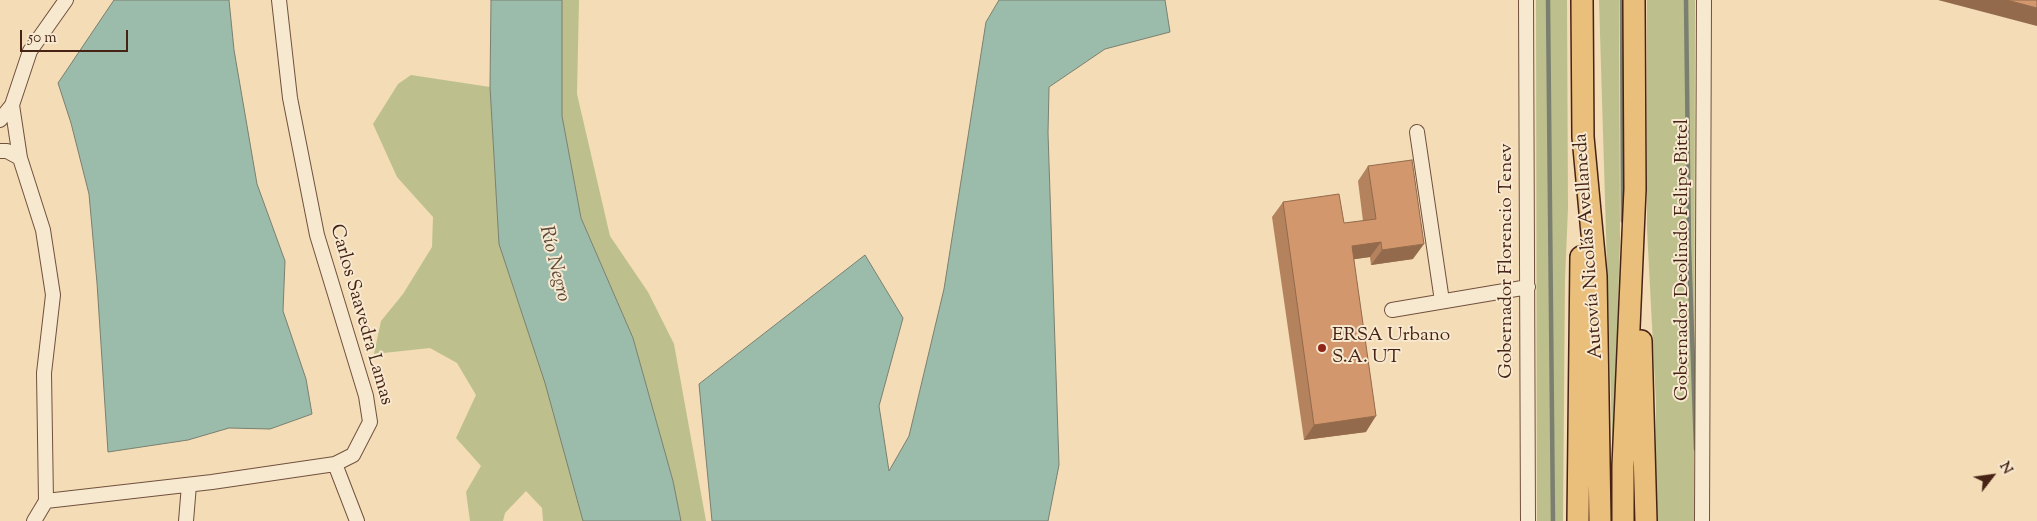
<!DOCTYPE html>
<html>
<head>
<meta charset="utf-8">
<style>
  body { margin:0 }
  #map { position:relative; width:2037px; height:521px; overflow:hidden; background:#f3dcb6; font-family:"Sorts Mill Goudy",serif }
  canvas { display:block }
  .north { position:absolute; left:1967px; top:451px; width:50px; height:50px; -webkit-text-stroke:4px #f7e8d0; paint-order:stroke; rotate:60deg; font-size:14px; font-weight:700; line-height:20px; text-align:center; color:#462315 }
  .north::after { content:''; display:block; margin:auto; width:18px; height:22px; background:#462315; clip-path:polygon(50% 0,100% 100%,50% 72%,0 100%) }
  .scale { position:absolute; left:20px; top:30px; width:108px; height:22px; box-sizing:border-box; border:2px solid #462315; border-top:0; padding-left:6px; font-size:15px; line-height:18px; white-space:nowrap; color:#462315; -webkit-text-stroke:4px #f7e8d0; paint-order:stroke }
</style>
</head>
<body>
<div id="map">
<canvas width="2037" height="521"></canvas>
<div class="north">N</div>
<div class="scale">50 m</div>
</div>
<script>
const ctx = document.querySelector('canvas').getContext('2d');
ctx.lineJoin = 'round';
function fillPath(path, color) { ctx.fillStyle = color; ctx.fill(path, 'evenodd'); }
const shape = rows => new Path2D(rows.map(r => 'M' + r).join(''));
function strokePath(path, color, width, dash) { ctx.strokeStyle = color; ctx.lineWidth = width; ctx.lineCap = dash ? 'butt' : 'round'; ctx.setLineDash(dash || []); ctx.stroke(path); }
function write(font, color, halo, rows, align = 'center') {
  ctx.font = font + ' "Sorts Mill Goudy",serif'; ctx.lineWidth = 4; ctx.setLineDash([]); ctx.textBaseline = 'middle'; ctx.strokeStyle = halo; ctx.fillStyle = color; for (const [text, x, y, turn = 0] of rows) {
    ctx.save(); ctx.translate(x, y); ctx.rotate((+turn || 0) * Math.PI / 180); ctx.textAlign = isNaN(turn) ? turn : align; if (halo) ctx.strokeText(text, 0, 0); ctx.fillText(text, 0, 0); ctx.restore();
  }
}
const green = shape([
  [562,0,579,0,577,94,610,236,648,292,674,344,706,521,681,521,673,481,633,338,581,218,562,116],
  [1536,0,1567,0,1568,208,1565,280,1563,521,1537,521],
  [1599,0,1619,0,1620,240,1613,466],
  [1647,0,1695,0,1694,521,1655,521,1656,402,1647,229],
  [411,75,490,87,499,244,545,383,583,521,543,521,542,508,526,491,505,513,503,521,470,521,466,492,481,466,456,438,476,395,457,363,430,348,374,354,381,321,403,294,432,247,433,217,397,177,373,124,398,84]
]);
const water = shape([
  [114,0,229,0,234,50,257,184,285,261,283,311,306,379,312,414,270,429,229,428,188,440,108,452,97,283,89,194,71,123,58,83,114,0],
  [491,0,562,0,562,116,581,218,633,338,673,481,681,521,583,521,545,383,499,244,490,87,491,0],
  [999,0,1165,0,1170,32,1105,49,1049,87,1048,133,1059,465,1048,521,712,521,699,384,865,255,903,318,879,406,889,471,909,436,944,289,986,22,999,0]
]);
const stream = shape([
  [1548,0,1553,521],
  [1622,0,1623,221],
  [1686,0,1689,247,1696,449]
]);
const minor = shape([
  [1526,0,1528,521],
  [12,105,20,158,43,230,53,295,44,373,46,501],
  [0,120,12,105,30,51,66,0],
  [1417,132,1442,301],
  [0,151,7,151,20,158],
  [1392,310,1528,287],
  [335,464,357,521],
  [34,521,46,501,212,482,335,464,353,455,370,422,366,396,317,235,290,98,279,0],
  [186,521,189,485],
  [1702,521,1704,0]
]);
const highway = shape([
  [1582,0,1583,137,1596,276,1600,521],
  [1641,341,1646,521],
  [1578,521,1581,257],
  [1623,521,1623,466,1635,189,1634,0]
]);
const wall = shape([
  [1368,166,1413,259,1371,265,1370,257,1354,259,1366,432,1304,440,1272,217,1283,202,1344,223,1363,221,1358,181]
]);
const shadedWall = shape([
  [1938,0,2007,0,2037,8,2037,26],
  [1381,242,1370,257,1342,261,1352,246],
  [1424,244,1413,259,1371,265,1382,250],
  [1376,416,1366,432,1304,440,1314,425]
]);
const building = shape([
  [2007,0,2037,0,2037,8,2007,0],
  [1412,160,1424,244,1382,250,1381,242,1352,246,1376,416,1314,425,1283,202,1339,194,1344,223,1376,219,1368,166,1412,160]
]);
const markers = [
  [1322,348,5,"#8f2418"]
];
const streetNames = [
  ["Autovía Nicolás Avellaneda",1590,246,-94],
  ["Gobernador Deolindo Felipe Bittel",1684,260,-90],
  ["Gobernador Florencio Tenev",1508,261,-90],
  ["Carlos Saavedra Lamas",360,315,74]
];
const poiNames = [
  ["ERSA Urbano",1332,337],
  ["S.A. UT",1332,359]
];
const waterNames = [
  ["Río Negro",553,264,76]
];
fillPath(green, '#bdc08d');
fillPath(water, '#9cbcab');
strokePath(water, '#7a7f6f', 1);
strokePath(stream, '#7a7f6f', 4.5);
strokePath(minor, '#71513d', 16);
strokePath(highway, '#462315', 24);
strokePath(minor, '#f7e8d0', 14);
strokePath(highway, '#eabe7b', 21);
fillPath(wall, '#b5825e');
fillPath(shadedWall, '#936a4c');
fillPath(building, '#d2976d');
strokePath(building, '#936a4c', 1);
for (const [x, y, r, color] of markers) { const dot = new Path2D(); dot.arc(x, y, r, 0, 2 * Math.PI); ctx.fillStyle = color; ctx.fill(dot); strokePath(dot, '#f7e8d0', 2); }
write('19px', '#462315', '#f7e8d0', streetNames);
write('19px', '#462315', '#f7e8d0', poiNames, 'left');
write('italic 20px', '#5c493a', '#f7e8d0', waterNames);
</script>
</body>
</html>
